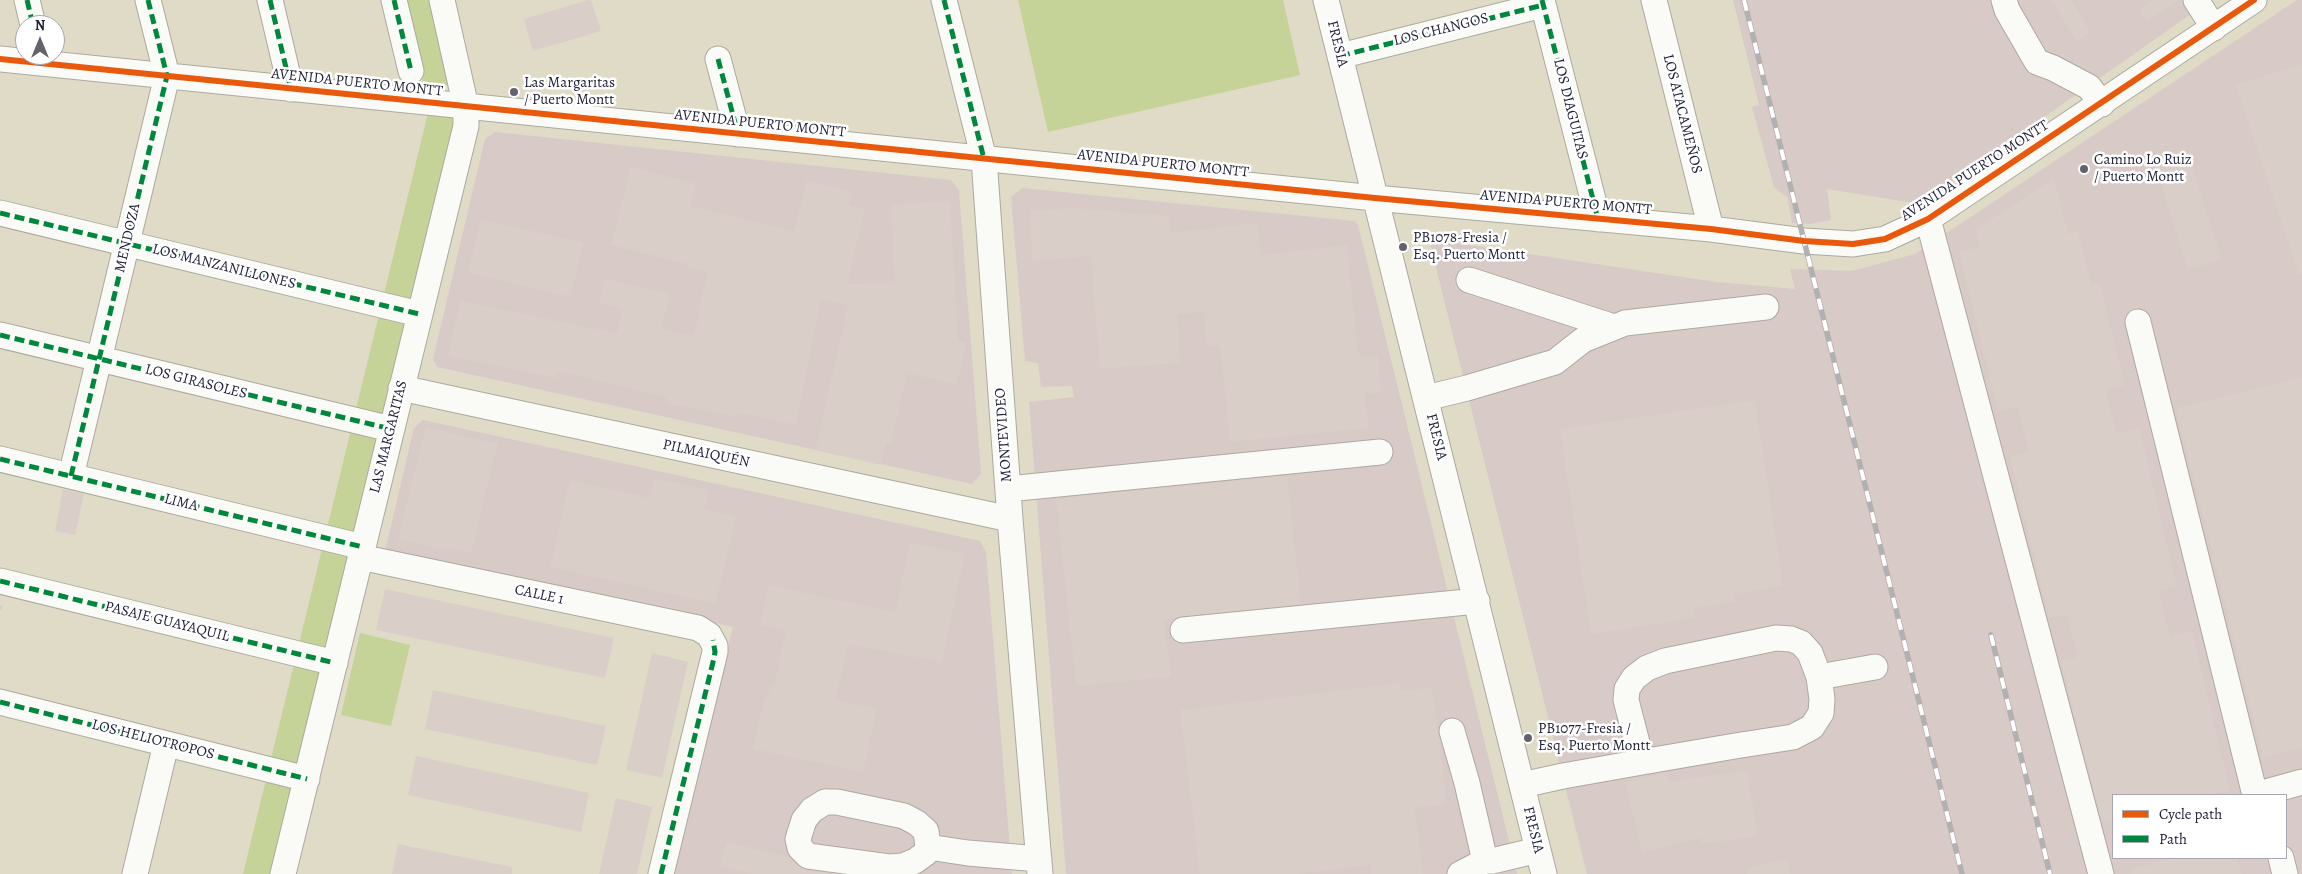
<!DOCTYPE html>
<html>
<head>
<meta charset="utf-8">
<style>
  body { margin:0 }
  #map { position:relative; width:2302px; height:874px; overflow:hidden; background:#dfdbc7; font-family:Alegreya,serif }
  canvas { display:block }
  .legend { position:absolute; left:2112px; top:794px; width:175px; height:65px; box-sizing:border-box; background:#fff; border:1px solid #a7a7b1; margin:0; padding:6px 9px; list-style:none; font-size:15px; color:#22223b }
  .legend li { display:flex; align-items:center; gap:10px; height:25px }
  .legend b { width:25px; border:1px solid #a7a7b1 }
  .north { position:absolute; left:15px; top:15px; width:50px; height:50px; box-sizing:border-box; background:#fff; border:1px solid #a7a7b1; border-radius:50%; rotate:0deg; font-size:14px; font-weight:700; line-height:20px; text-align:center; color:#22223b }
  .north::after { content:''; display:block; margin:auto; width:18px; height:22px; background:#64636c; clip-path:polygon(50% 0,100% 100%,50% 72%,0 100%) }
</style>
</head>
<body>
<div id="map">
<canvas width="2302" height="874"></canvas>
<ul class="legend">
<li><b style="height:6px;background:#e8590c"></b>Cycle path</li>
<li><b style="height:6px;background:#00873e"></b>Path</li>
</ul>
<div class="north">N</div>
</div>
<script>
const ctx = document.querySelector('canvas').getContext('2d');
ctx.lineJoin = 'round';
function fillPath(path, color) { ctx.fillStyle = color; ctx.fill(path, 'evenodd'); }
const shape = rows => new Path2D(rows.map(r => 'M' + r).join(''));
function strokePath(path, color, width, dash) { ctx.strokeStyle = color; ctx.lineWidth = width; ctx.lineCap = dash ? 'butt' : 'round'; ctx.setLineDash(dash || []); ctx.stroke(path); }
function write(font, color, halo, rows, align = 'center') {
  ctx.font = font + ' Alegreya,serif'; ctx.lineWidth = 5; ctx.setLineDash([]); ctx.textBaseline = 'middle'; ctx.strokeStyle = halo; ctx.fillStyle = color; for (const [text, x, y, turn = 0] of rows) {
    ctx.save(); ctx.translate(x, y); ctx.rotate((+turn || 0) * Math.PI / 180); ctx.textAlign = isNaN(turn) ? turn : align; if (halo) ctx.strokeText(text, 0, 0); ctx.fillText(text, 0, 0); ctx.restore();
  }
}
const industrial = shape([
  [1733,0,2211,0,1920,204,1827,189,1831,220,1809,224,1792,223,1787,197,1774,187,1752,107,1759,105],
  [2297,0,2302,0,2302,874,1587,874,1429,239,1716,282,1795,289,1790,269,1852,271,1915,254],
  [2113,795,2286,795,2286,858,2113,858],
  [495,132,951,180,959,190,981,474,972,484,437,367,433,359,485,139],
  [1022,188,1354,221,1358,225,1517,874,1066,874,1029,402,1074,397,1072,386,1041,387,1038,363,1025,361,1011,197],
  [423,420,980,541,986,552,1012,874,673,874,733,627,385,551,414,428]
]);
const green = shape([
  [403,0,432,0,452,86,423,83],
  [1018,0,1283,0,1300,75,1048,132],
  [428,113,455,118,275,874,243,874],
  [360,633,410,645,391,726,341,715]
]);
const building = shape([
  [588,0,591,0,601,31,533,51,524,19],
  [2051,0,2071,0,2091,33,2077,41],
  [2153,0,2179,0,2147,22,2139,10],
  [2302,64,2302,274,2299,275,2236,85],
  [2186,148,2222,259,2188,270,2153,159],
  [631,167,696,184,690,206,794,231,807,180,853,192,850,205,865,209,847,284,895,283,891,205,950,201,958,341,966,343,957,385,907,373,891,444,886,443,881,465,815,450,848,306,821,299,796,425,738,413,737,417,665,403,666,397,558,371,556,378,448,356,460,301,617,333,623,309,599,303,605,279,670,294,661,329,694,336,707,272,686,267,687,264,611,245],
  [2054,178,2068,234,2078,231,2091,285,2100,283,2125,385,2106,390,2116,433,2139,428,2177,586,2159,591,2170,636,2192,631,2230,791,2211,795,2113,795,2113,819,2102,822,2061,661,2077,657,2067,614,2049,618,2010,457,2029,452,2017,407,1998,411,1959,252,1979,247,1976,229],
  [1076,208,1169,216,1170,233,1257,223,1261,255,1347,245,1358,353,1361,353,1361,357,1378,356,1381,392,1365,394,1369,428,1230,442,1220,345,1207,347,1204,312,1177,314,1180,363,1100,369,1091,256,1032,261,1030,210],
  [481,219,583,243,571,297,468,273],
  [2302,377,2302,748,2263,758,2176,408],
  [1755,400,1783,586,1734,594,1735,602,1694,608,1695,618,1591,634,1560,429],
  [426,427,498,444,471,553,442,547,442,550,398,539],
  [1287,476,1301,604,1164,619,1171,677,1076,686,1056,499],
  [654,478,709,490,704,509,736,516,716,604,550,567,570,480,650,498],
  [63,489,84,494,75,535,55,531],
  [910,542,965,553,942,662,848,644,836,700,877,708,863,772,753,749,764,698,767,698,770,686,774,687,786,630,760,625,768,585,895,612],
  [385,589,614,638,605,678,376,630],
  [652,653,688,662,662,778,626,770],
  [1400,683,1401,691,1432,687,1447,804,1415,808,1423,874,1371,874,1370,865,1299,874,1200,874,1180,710],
  [433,690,606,726,597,765,425,729],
  [416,756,589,793,581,832,408,795],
  [1747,770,1758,836,1702,844,1701,838,1642,852,1625,782,1666,772,1669,782],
  [616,798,652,807,637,874,599,874],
  [727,842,789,857,798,866,806,870,834,874,753,874,719,866],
  [398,844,512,867,512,874,392,874],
  [2175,858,2237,858,2241,874,2132,874,2131,869],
  [1787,859,1791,874,1747,874,1747,868]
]);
const path = shape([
  [0,610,2,603]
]);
const minor = shape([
  [27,0,33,25],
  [270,0,291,89],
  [394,0,411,71],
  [944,0,984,159,1010,519,1040,874],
  [1326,0,1544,874],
  [1542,0,1598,219],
  [1654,0,1711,229],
  [2004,0,2007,10,2037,62,2053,68,2089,87,2102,104],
  [2196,0,2214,28],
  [1340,56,1543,5],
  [0,59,1375,198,1711,229,1804,241,1853,244,1885,239,1928,219,2254,0],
  [718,59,738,134],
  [0,213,419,314],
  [1928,219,2101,874],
  [1469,280,1614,327],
  [2138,322,2255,795],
  [0,335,391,429],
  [401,388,1010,519],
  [1426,398,1467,388,1555,362,1583,340,1625,323,1766,307],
  [0,459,363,547],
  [71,476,167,76,148,0],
  [1008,489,1380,452],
  [360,557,698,628,709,635,715,646,715,652,661,874],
  [0,581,335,663],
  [1183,630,1477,601],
  [1819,677,1875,667],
  [0,702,307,779],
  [1452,731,1467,783,1485,861,1492,861,1538,850],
  [1522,785,1563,776,1642,762,1735,746,1793,737,1812,727,1821,713,1822,699,1819,677,1810,653,1801,643,1791,639,1776,638,1665,661,1647,668,1634,678,1627,689,1626,700,1642,762],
  [2255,795,2302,782],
  [825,802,837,802,904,816,917,823,926,831,928,847,926,853,915,861,903,866,889,867,808,856,800,848,798,839,804,820,812,810,825,802],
  [928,847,968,853,1039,859],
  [2281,858,2285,874],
  [135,874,166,744],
  [283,874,466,126,466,107,442,0],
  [1460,874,1485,861]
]);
const rail = shape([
  [1744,0,1962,874],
  [1991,635,2050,874]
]);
const quiet = shape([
  [27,0,33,25],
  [270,0,291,89],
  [394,0,411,71],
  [944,0,984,159],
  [1542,0,1598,219],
  [1340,56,1543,5],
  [718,59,738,134],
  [0,213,419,314],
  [0,335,391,429],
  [0,459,363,547],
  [71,476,167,76,148,0],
  [0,581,335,663],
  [0,702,307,779],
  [661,874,714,658,715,652,713,640]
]);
const cycleway = shape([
  [0,59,1375,198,1711,229,1804,241,1853,244,1885,239,1928,219,2254,0]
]);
const markers = [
  [514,92,5,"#64636c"],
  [2084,169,5,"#64636c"],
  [1403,247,5,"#64636c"],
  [1528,738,5,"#64636c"]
];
const streetNames = [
  ["LOS CHANGOS",1441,30,-14],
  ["FRESIA",1337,44,76],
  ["AVENIDA PUERTO MONTT",357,83,6],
  ["LOS DIAGUITAS",1570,109,76],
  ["LOS ATACAMEÑOS",1682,114,76],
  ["AVENIDA PUERTO MONTT",760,124,6],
  ["AVENIDA PUERTO MONTT",1163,164,6],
  ["AVENIDA PUERTO MONTT",1975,171,-33],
  ["AVENIDA PUERTO MONTT",1566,203,5],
  ["MENDOZA",128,238,-77],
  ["LOS MANZANILLONES",224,267,14],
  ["LOS GIRASOLES",196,382,14],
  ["MONTEVIDEO",1004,435,-94],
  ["LAS MARGARITAS",389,437,-76],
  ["FRESIA",1436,437,76],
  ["PILMAIQUÉN",706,454,12],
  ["LIMA",181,503,14],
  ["CALLE 1",539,595,12],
  ["PASAJE GUAYAQUIL",167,622,14],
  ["LOS HELIOTROPOS",153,740,14],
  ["FRESIA",1533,830,76]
];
const poiNames = [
  ["Las Margaritas",524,83],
  ["/ Puerto Montt",524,100],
  ["Camino Lo Ruiz",2094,160],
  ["/ Puerto Montt",2094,177],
  ["PB1078-Fresia /",1413,238],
  ["Esq. Puerto Montt",1413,255],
  ["PB1077-Fresia /",1538,729],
  ["Esq. Puerto Montt",1538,746]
];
fillPath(industrial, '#d8cac7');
fillPath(green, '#c5d298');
fillPath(building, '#dacec9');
strokePath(minor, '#acaa9f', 27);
strokePath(path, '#d1cfcb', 3, [4, 4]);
strokePath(minor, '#fafaf7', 25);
strokePath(rail, '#b2b1b2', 5.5);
strokePath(rail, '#fff', 4, [11]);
strokePath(quiet, '#00873e', 5, [10, 5]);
strokePath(cycleway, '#e8590c', 6);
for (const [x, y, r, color] of markers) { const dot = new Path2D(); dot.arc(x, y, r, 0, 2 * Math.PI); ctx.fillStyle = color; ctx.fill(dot); strokePath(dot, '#fff', 2); }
write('15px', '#22223b', '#fff', streetNames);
write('15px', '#22223b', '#fff', poiNames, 'left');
</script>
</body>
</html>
